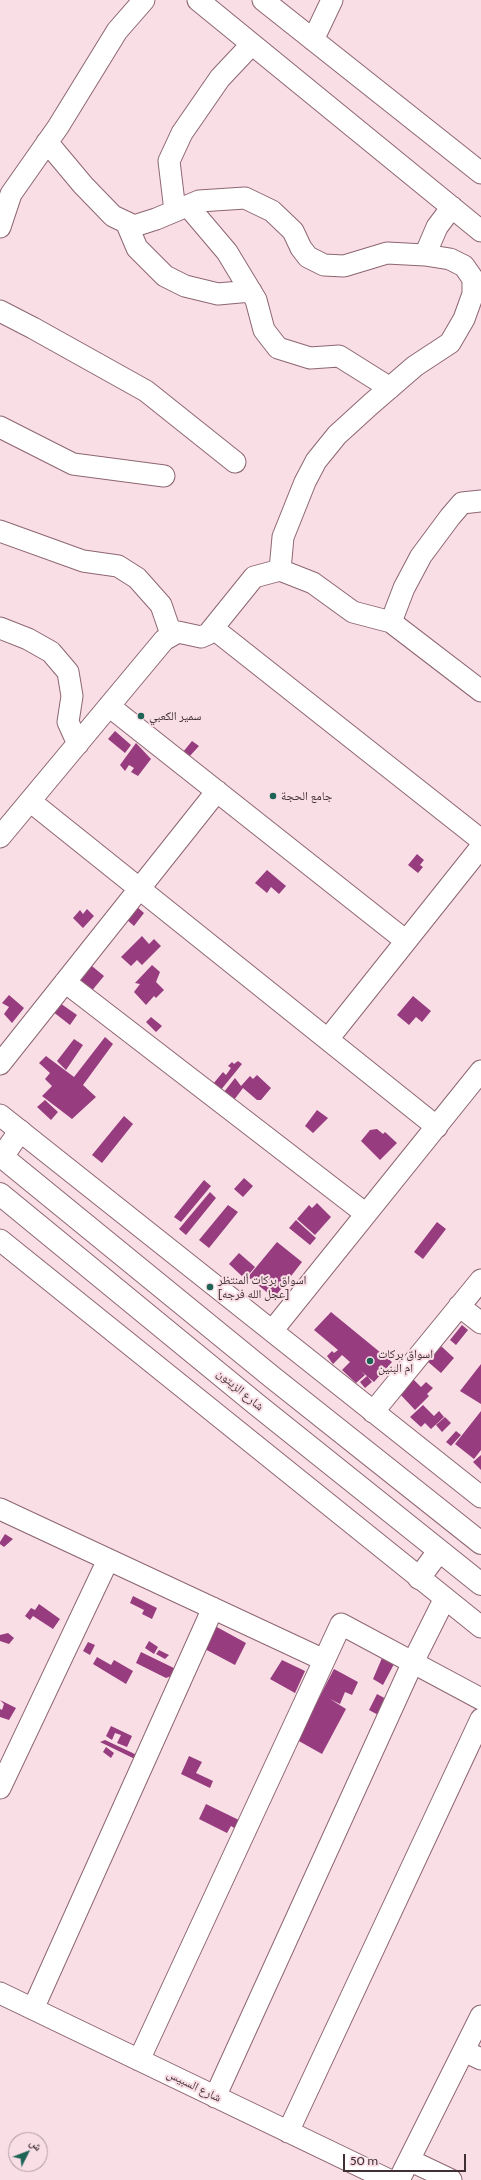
<!DOCTYPE html>
<html>
<head>
<meta charset="utf-8">
<style>
  body { margin:0 }
  #map { position:relative; width:481px; height:2180px; overflow:hidden; background:#f9dee6; font-family:Cabin,"Noto Naskh Arabic",sans-serif }
  canvas { display:block }
  .north { position:absolute; left:8px; top:2132px; width:40px; height:40px; box-sizing:border-box; background:#f9dee6; border:1px solid #af989f; border-radius:50%; rotate:48deg; font-size:11px; font-weight:700; line-height:16px; text-align:center; color:#402f34 }
  .north::after { content:''; display:block; margin:auto; width:14px; height:18px; background:#1d6457; clip-path:polygon(50% 0,100% 100%,50% 72%,0 100%) }
  .scale { position:absolute; left:343px; top:2154px; width:123px; height:18px; box-sizing:border-box; border:2px solid #402f34; border-top:0; padding-left:5px; font-size:12px; line-height:14px; white-space:nowrap; color:#402f34; -webkit-text-stroke:3px #f9dee6; paint-order:stroke }
</style>
</head>
<body>
<div id="map">
<canvas width="481" height="2180"></canvas>
<div class="north">ش</div>
<div class="scale">50 m</div>
</div>
<script>
const ctx = document.querySelector('canvas').getContext('2d');
ctx.lineJoin = 'round';
function fillPath(path, color) { ctx.fillStyle = color; ctx.fill(path, 'evenodd'); }
const shape = rows => new Path2D(rows.map(r => 'M' + r).join(''));
function strokePath(path, color, width, dash) { ctx.strokeStyle = color; ctx.lineWidth = width; ctx.lineCap = dash ? 'butt' : 'round'; ctx.setLineDash(dash || []); ctx.stroke(path); }
function write(font, color, halo, rows, align = 'center') {
  ctx.font = font + ' Cabin,"Noto Naskh Arabic",sans-serif'; ctx.lineWidth = 4; ctx.setLineDash([]); ctx.textBaseline = 'middle'; ctx.strokeStyle = halo; ctx.fillStyle = color; for (const [text, x, y, turn = 0] of rows) {
    ctx.save(); ctx.translate(x, y); ctx.rotate((+turn || 0) * Math.PI / 180); ctx.textAlign = isNaN(turn) ? turn : align; if (halo) ctx.strokeText(text, 0, 0); ctx.fillText(text, 0, 0); ctx.restore();
  }
}
const building = shape([
  [115,731,131,745,125,753,108,739],
  [192,741,199,746,189,757,183,752],
  [136,743,151,759,138,776,131,772,134,768,129,765,125,771,120,765],
  [417,854,424,860,420,865,423,867,418,873,408,865],
  [267,870,286,886,279,894,271,887,267,893,255,883],
  [136,906,144,913,134,926,126,919],
  [87,909,94,916,83,928,73,918,80,910,83,914],
  [142,936,149,944,154,939,161,946,142,965,137,960,131,966,121,957],
  [87,962,104,976,90,993,73,980],
  [152,965,160,972,156,982,164,990,156,998,154,996,146,1005,134,992,140,984,135,983],
  [9,995,24,1008,12,1023,4,1014,9,1007,2,1003],
  [413,996,431,1011,422,1022,416,1017,409,1025,397,1015],
  [57,1001,77,1015,70,1025,52,1011],
  [151,1017,162,1026,156,1032,146,1022],
  [105,1037,113,1044,83,1085,96,1097,72,1119,42,1096,52,1086,45,1079,50,1073,39,1063,46,1056,74,1077],
  [74,1039,83,1045,66,1070,57,1061],
  [238,1061,242,1064,220,1091,213,1084,223,1072,226,1075,231,1068,228,1066,232,1062,234,1064],
  [257,1075,271,1088,261,1100,257,1100,243,1088,234,1100,224,1092,235,1078,241,1086,250,1076,253,1079],
  [45,1100,58,1112,51,1120,37,1107],
  [317,1110,328,1118,313,1133,305,1126],
  [124,1116,133,1124,102,1163,92,1155],
  [377,1129,383,1134,385,1132,397,1143,380,1160,361,1141,370,1130],
  [244,1178,253,1186,243,1197,234,1189],
  [204,1180,211,1186,181,1222,174,1217],
  [210,1192,216,1198,186,1235,179,1229],
  [317,1203,331,1217,315,1235,297,1219,309,1205,312,1208],
  [228,1205,238,1212,209,1248,199,1240],
  [296,1220,316,1238,310,1245,289,1228],
  [437,1222,446,1229,423,1259,414,1252],
  [277,1242,302,1262,274,1298,248,1277],
  [239,1253,255,1267,245,1279,229,1264],
  [331,1312,392,1362,374,1382,361,1371,365,1375,356,1383,342,1370,350,1362,342,1355,333,1364,327,1356,332,1351,334,1353,338,1350,314,1330],
  [462,1325,468,1330,456,1345,450,1340],
  [431,1345,437,1350,441,1346,454,1358,441,1373,427,1361],
  [481,1364,481,1404,460,1391],
  [367,1376,372,1382,365,1388,360,1382],
  [413,1379,421,1387,426,1382,433,1388,427,1394,429,1396,415,1410,399,1393],
  [423,1405,434,1416,439,1411,444,1417,431,1429,425,1423,421,1427,410,1417],
  [481,1411,481,1450,474,1459,455,1444],
  [445,1417,451,1423,442,1432,436,1425],
  [456,1431,461,1435,451,1446,446,1442],
  [481,1455,481,1470,473,1462],
  [5,1534,13,1539,4,1547,0,1544,0,1542],
  [133,1596,157,1608,152,1619,142,1614,144,1610,130,1603],
  [39,1604,60,1619,53,1629,33,1616,30,1620,25,1616,31,1608,35,1610],
  [215,1626,246,1643,235,1665,203,1648],
  [8,1633,14,1638,9,1644,0,1641,0,1635],
  [149,1641,158,1647,154,1654,145,1648],
  [88,1642,95,1645,90,1655,83,1651],
  [159,1650,169,1655,165,1659,156,1654],
  [141,1652,182,1672,166,1678,136,1663],
  [97,1657,111,1665,114,1660,133,1671,126,1684,93,1664],
  [382,1658,394,1664,383,1685,373,1679],
  [282,1660,305,1671,295,1693,270,1679],
  [334,1669,358,1682,352,1695,345,1692,340,1704,330,1699,346,1709,322,1754,297,1740],
  [377,1694,390,1701,382,1717,369,1710],
  [0,1700,16,1708,9,1720,0,1717,0,1709,2,1710,4,1704],
  [111,1726,132,1736,127,1747,117,1743,121,1735,115,1733,112,1740,106,1736],
  [105,1740,139,1756,137,1760,100,1742],
  [106,1747,114,1753,111,1758,103,1752],
  [189,1756,202,1762,196,1773,213,1781,210,1788,181,1774],
  [206,1804,243,1822,239,1831,231,1826,227,1833,199,1819]
]);
const minor = shape([
  [198,0,481,231],
  [263,0,481,173],
  [313,40,332,0],
  [47,142,83,185,113,216,134,226,156,219,199,201,245,198,272,211,293,231,301,248,308,257,324,265,344,266,387,253,425,255,450,259,464,266,473,279,473,294,464,319,450,343,415,366,371,404,337,435,316,461,305,482,283,537,280,570],
  [188,206,227,252,256,300,264,330,278,348,310,358,339,356,390,388],
  [175,211,169,161,182,133,220,78,252,44],
  [126,222,137,248,165,276,185,286,218,294,251,291],
  [0,227,11,194,58,127,117,31,144,0],
  [425,255,437,227,452,207],
  [0,311,33,328,146,391,235,462],
  [0,427,73,464,164,476],
  [0,531,83,561,118,566,137,578,161,605,171,634],
  [391,622,404,588,421,556,450,517,462,503,481,501],
  [0,628,28,639,51,652,68,672,72,696,68,722,78,744],
  [214,629,481,840],
  [109,706,406,941],
  [30,801,437,1127],
  [0,837,164,640,178,632,201,637,208,634,254,577,280,570,313,583,353,612,391,622,481,691],
  [65,982,366,1214],
  [328,1039,481,847],
  [0,1064,217,791],
  [0,1115,481,1497],
  [0,1240,481,1627],
  [459,1306,481,1323],
  [272,1331,481,1071],
  [373,1412,481,1280],
  [0,1509,324,1660],
  [0,1788,108,1560],
  [0,1993,389,2180],
  [33,2009,213,1608],
  [464,2051,481,2059],
  [139,2060,341,1624,481,1699],
  [215,2097,413,1662,445,1598],
  [288,2132,481,1719],
  [409,2160,451,2180],
  [399,2180,481,2016]
]);
const major = shape([
  [0,1155,272,1377,481,1543],
  [2,1157,20,1131],
  [0,1194,256,1404,481,1584],
  [419,1578,439,1551]
]);
const markers = [
  [141,716,4,"#1d6457"],
  [273,796,4,"#1d6457"],
  [210,1287,4,"#1d6457"],
  [370,1361,4,"#1d6457"]
];
const poiNames = [
  ["سمير الكعبي",149,716],
  ["جامع الحجة",281,796],
  ["اسواق بركات ألمنتظر",218,1280],
  ["[عجل الله فرجه]",218,1294],
  ["اسواق بركات",378,1354],
  ["ام البنين",378,1368]
];
const streetNames = [
  ["شارع الزيتون",240,1390,40],
  ["شارع السبيس",194,2086,26]
];
fillPath(building, '#963c7f');
strokePath(minor, '#8d6672', 23);
strokePath(major, '#8d6672', 24);
strokePath(minor, '#fff', 21);
strokePath(major, '#fff', 22);
for (const [x, y, r, color] of markers) { const dot = new Path2D(); dot.arc(x, y, r, 0, 2 * Math.PI); ctx.fillStyle = color; ctx.fill(dot); strokePath(dot, '#f9dee6', 1.5); }
write('12px', '#402f34', '#f9dee6', poiNames, 'left');
write('12px', '#402f34', '#f9dee6', streetNames);
</script>
</body>
</html>
